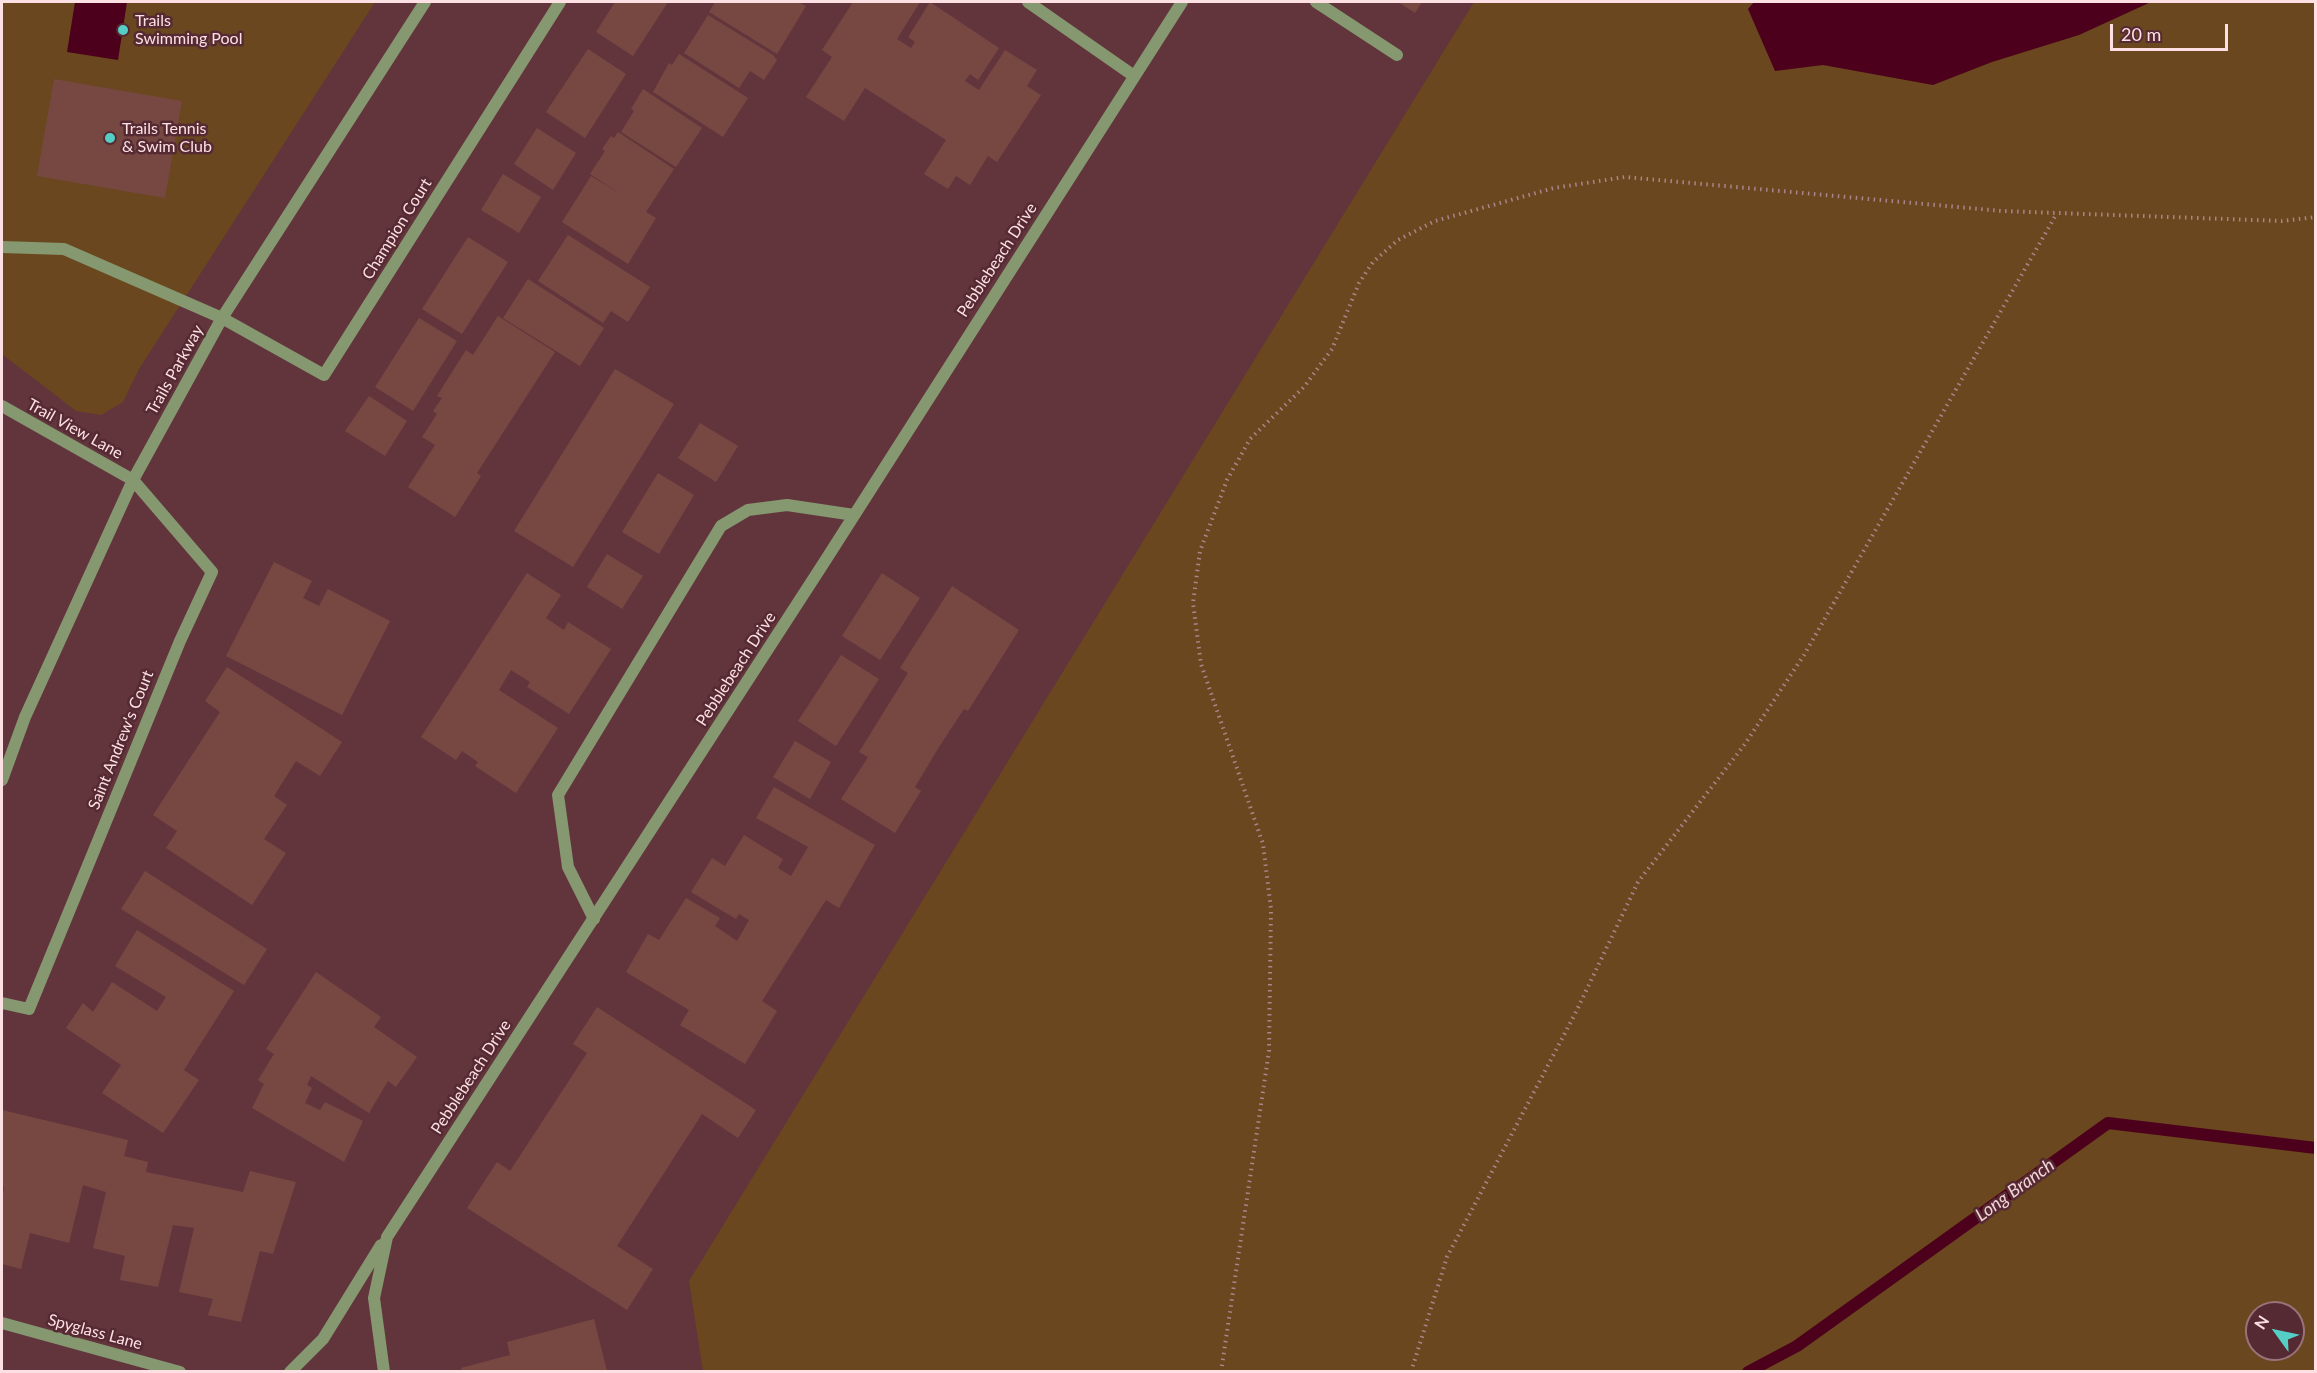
<!DOCTYPE html>
<html>
<head>
<meta charset="utf-8">
<style>
  body { margin:0 }
  #map { position:relative; width:2317px; height:1373px; overflow:hidden; background:#62353d; font-family:Lato,sans-serif }
  canvas { display:block }
  .frame { position:absolute; inset:0; border:3px solid #fde0e4; pointer-events:none }
  .north { position:absolute; left:2245px; top:1301px; width:60px; height:60px; box-sizing:border-box; background:#562a33; border:2px solid #99737a; border-radius:50%; rotate:303deg; font-size:16px; font-weight:700; line-height:24px; text-align:center; color:#fde0e4 }
  .north::after { content:''; display:block; margin:auto; width:21px; height:27px; background:#55cec5; clip-path:polygon(50% 0,100% 100%,50% 72%,0 100%) }
  .scale { position:absolute; left:2110px; top:24px; width:118px; height:27px; box-sizing:border-box; border:3px solid #fde0e4; border-top:0; padding-left:8px; font-size:18px; line-height:21px; white-space:nowrap; color:#fde0e4; -webkit-text-stroke:4px #562a33; paint-order:stroke }
</style>
</head>
<body>
<div id="map">
<canvas width="2317" height="1373"></canvas>
<div class="frame"></div>
<div class="north">N</div>
<div class="scale">20 m</div>
</div>
<script>
const ctx = document.querySelector('canvas').getContext('2d');
ctx.lineJoin = 'round';
function fillPath(path, color) { ctx.fillStyle = color; ctx.fill(path, 'evenodd'); }
const shape = rows => new Path2D(rows.map(r => 'M' + r).join(''));
function strokePath(path, color, width, dash) { ctx.strokeStyle = color; ctx.lineWidth = width; ctx.lineCap = dash ? 'butt' : 'round'; ctx.setLineDash(dash || []); ctx.stroke(path); }
function write(font, color, halo, rows, align = 'center') {
  ctx.font = font + ' Lato,sans-serif'; ctx.lineWidth = 5; ctx.setLineDash([]); ctx.textBaseline = 'middle'; ctx.strokeStyle = halo; ctx.fillStyle = color; for (const [text, x, y, turn = 0] of rows) {
    ctx.save(); ctx.translate(x, y); ctx.rotate((+turn || 0) * Math.PI / 180); ctx.textAlign = isNaN(turn) ? turn : align; if (halo) ctx.strokeText(text, 0, 0); ctx.fillText(text, 0, 0); ctx.restore();
  }
}
const green = shape([
  [2,2,375,2,139,369,123,402,101,415,76,411,2,354],
  [1474,2,2315,2,2315,1371,703,1371,689,1281],
  [2257,1313,2293,1313,2293,1349,2257,1349]
]);
const water = shape([
  [75,2,127,2,118,60,67,52],
  [1754,2,2151,2,2079,35,1992,62,1933,85,1823,65,1775,71,1748,9]
]);
const stream = shape([
  [1748,1372,1797,1346,2108,1123,2316,1148]
]);
const building = shape([
  [615,2,668,2,633,56,596,32],
  [715,2,798,2,806,6,777,54,709,12],
  [853,2,920,2,897,39,911,48,915,42,908,37,930,2,999,48,978,80,970,74,965,81,979,90,1005,50,1037,70,1027,86,1041,95,997,162,988,156,970,185,956,176,948,189,924,174,946,140,865,88,844,121,806,97,832,57,822,50],
  [1398,2,1422,2,1415,13],
  [708,15,773,55,777,60,764,80,750,71,739,88,684,53],
  [588,49,626,74,585,138,546,112],
  [679,54,748,98,723,137,653,92,669,63,672,65],
  [54,79,182,101,165,198,37,176],
  [643,89,702,128,676,167,621,132,634,111,631,109],
  [537,128,576,153,553,190,514,164],
  [618,132,674,169,646,212,656,218,628,264,562,222,591,176,622,195,590,174,605,151,602,149,611,136,614,138],
  [503,174,541,197,519,233,481,210],
  [568,235,650,287,628,322,611,311,603,323,538,281],
  [468,237,508,262,462,334,422,309],
  [528,279,604,328,580,366,503,318],
  [498,316,555,352,477,473,481,476,455,517,408,487,435,445,422,437,437,414,433,411,442,398,437,396,466,350,473,355],
  [419,318,457,341,413,411,375,387],
  [615,369,674,404,573,567,514,531],
  [369,396,407,421,385,456,345,431],
  [700,423,738,446,716,482,678,458],
  [658,473,694,495,659,554,622,532],
  [607,554,643,576,622,609,587,587],
  [274,562,312,581,303,598,319,606,328,589,390,621,342,715,226,656],
  [527,573,561,595,546,618,564,630,568,622,611,649,569,714,527,687,530,682,511,670,499,690,558,728,516,793,475,766,478,762,462,751,456,760,421,737],
  [882,573,920,598,880,660,842,636],
  [952,586,1019,630,968,711,964,709,939,747,915,787,921,791,895,833,841,799,868,757,859,752,908,673,900,668],
  [841,655,879,679,836,746,798,721],
  [227,667,342,742,320,776,296,761,274,796,287,805,264,839,286,853,252,905,166,848,177,831,153,815,220,712,205,701],
  [795,741,831,762,810,799,773,777],
  [774,787,875,845,839,908,826,900,762,1001,777,1011,745,1064,680,1025,689,1010,626,972,648,934,659,940,686,898,720,918,715,926,737,941,749,920,739,914,736,919,691,892,712,858,725,866,744,835,783,859,778,868,791,876,808,847,756,818],
  [145,871,267,949,244,985,121,909],
  [137,930,234,991,184,1070,199,1080,163,1133,102,1093,121,1065,66,1028,83,1003,93,1012,112,982,157,1011,166,997,115,966],
  [316,972,381,1017,374,1027,417,1057,396,1087,388,1081,369,1113,311,1076,307,1085,312,1088,305,1103,320,1110,325,1102,363,1121,344,1162,252,1108,264,1084,258,1080,274,1054,266,1049],
  [597,1007,756,1110,738,1138,702,1114,617,1246,653,1269,627,1310,467,1208,497,1162,510,1171,587,1053,573,1044],
  [2,1110,128,1140,124,1156,148,1162,146,1172,243,1192,250,1171,296,1182,273,1254,260,1251,241,1322,208,1315,213,1299,179,1292,194,1228,173,1225,158,1287,120,1280,125,1256,93,1248,106,1192,83,1185,69,1243,30,1233,21,1269,2,1264,2,1199,4,1187,2,1187],
  [594,1319,607,1371,462,1371,461,1368,510,1355,507,1342]
]);
const path = shape([
  [1221,1372,1269,1051,1271,909,1263,844,1201,664,1193,603,1200,551,1227,480,1250,439,1304,387,1332,349,1359,283,1373,262,1398,240,1435,221,1554,188,1625,177,2002,211,2282,221,2316,217],
  [1411,1372,1447,1257,1575,1014,1638,882,1745,744,1804,655,2057,213]
]);
const lane = shape([
  [1028,2,1134,76],
  [2,247,64,249,222,318],
  [594,919,568,867,558,795,721,526,748,510,787,505,854,515]
]);
const street = shape([
  [1316,2,1397,55],
  [222,318,324,375,560,2],
  [2,406,133,480,212,572,180,641,29,1009,2,1003],
  [2,780,25,717,133,480,222,318,425,2],
  [2,1323,180,1372],
  [290,1372,323,1339,381,1245],
  [384,1372,374,1298,387,1237,825,561,1182,2]
]);
const markers = [
  [123,30,6,"#55cec5"],
  [110,138,6,"#55cec5"]
];
const poiNames = [
  ["Trails",135,21],
  ["Swimming Pool",135,39],
  ["Trails Tennis",122,129],
  ["& Swim Club",122,147]
];
const streetNames = [
  ["Champion Court",397,229,-58],
  ["Pebblebeach Drive",997,260,-57],
  ["Trails Parkway",175,370,-61],
  ["Trail View Lane",75,429,29],
  ["Pebblebeach Drive",736,669,-57],
  ["Saint Andrew's Court",121,740,-68],
  ["Pebblebeach Drive",471,1077,-57],
  ["Spyglass Lane",95,1332,15]
];
const waterNames = [
  ["Long Branch",2015,1190,-36]
];
fillPath(green, '#6a471e');
fillPath(water, '#4d001b');
strokePath(stream, '#4d001b', 12);
fillPath(building, '#774842');
strokePath(path, '#aa858b', 4, [1.5, 4.5]);
strokePath(lane, '#859870', 12);
strokePath(street, '#859870', 12);
for (const [x, y, r, color] of markers) { const dot = new Path2D(); dot.arc(x, y, r, 0, 2 * Math.PI); ctx.fillStyle = color; ctx.fill(dot); strokePath(dot, '#562a33', 2); }
write('16px', '#fde0e4', '#562a33', poiNames, 'left');
write('16px', '#fde0e4', '#562a33', streetNames);
write('italic 18px', '#f2d4d8', '#562a33', waterNames);
</script>
</body>
</html>
